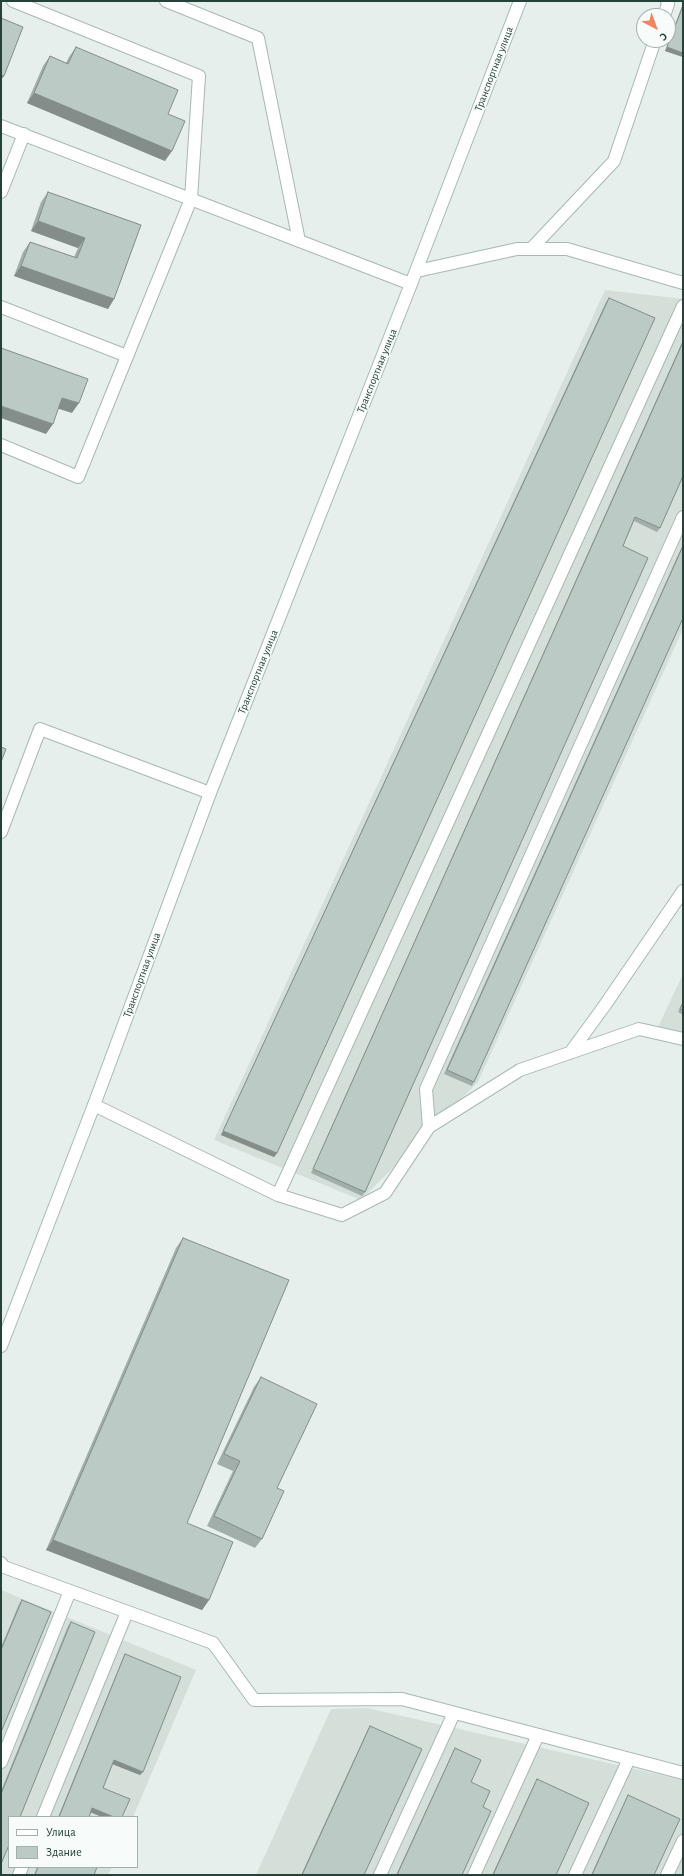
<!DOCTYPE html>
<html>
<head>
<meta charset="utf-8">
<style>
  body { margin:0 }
  #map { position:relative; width:684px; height:1876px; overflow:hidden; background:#e6efeb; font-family:"Alegreya Sans",sans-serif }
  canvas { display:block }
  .frame { position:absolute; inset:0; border:2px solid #24423a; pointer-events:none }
  .legend { position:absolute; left:8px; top:1816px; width:130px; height:52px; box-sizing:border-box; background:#f7fbf9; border:1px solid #a3b1ad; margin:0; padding:5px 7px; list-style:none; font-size:12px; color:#24423a }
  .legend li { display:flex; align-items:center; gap:8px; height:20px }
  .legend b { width:20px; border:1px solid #a3b1ad }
  .north { position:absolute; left:636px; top:8px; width:40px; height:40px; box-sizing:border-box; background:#f7fbf9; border:1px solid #a3b1ad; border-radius:50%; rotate:139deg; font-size:11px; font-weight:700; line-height:16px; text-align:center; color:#24423a }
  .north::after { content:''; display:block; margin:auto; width:14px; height:18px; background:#f4845f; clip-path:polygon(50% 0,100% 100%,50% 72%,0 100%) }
</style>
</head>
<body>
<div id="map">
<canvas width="684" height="1876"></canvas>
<div class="frame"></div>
<ul class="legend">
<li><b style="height:5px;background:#fff"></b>Улица</li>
<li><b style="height:11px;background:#bbcac4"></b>Здание</li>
</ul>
<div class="north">С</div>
</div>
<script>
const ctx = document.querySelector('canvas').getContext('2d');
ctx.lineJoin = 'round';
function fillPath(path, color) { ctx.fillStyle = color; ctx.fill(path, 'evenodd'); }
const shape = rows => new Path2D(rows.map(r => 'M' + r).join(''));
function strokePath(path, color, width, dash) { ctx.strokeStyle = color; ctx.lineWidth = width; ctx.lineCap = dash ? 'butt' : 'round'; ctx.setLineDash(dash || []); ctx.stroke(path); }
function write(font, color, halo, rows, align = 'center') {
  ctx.font = font + ' "Alegreya Sans",sans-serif'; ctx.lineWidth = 3; ctx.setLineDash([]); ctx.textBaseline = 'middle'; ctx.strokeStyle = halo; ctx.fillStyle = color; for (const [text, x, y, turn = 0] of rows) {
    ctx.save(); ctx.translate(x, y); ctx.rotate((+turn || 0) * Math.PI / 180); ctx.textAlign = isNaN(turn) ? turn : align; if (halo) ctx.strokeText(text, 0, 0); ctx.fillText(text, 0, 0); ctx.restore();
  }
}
const built = shape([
  [605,290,683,299,683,629,478,1082,361,1200,214,1140],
  [683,974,683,1037,658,1027],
  [1,1590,196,1670,133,1817,9,1817,9,1867,112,1867,108,1875,1,1875],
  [367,1708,683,1780,683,1875,256,1875,331,1709]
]);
const service = shape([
  [166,1,258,38,299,241],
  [664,16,668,4,667,1],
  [1,126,411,284],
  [1,192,24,134],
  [531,249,614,161,655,40],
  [417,271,517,249,567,249,683,283],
  [1,307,127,356],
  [1,445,78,477,191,199,199,76,13,1],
  [1,832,40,729,210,793],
  [570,1053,605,1005,683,891],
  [94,1105,278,1195,342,1215,385,1193,429,1127,520,1070,639,1029,683,1039],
  [429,1127,426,1089,683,517],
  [278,1195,683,306],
  [1,1563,4,1567,213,1643,254,1700,402,1699,683,1773],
  [1,1762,70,1591],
  [43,1817,127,1612],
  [19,1875,22,1867],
  [380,1875,454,1713],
  [474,1875,538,1735],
  [575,1875,629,1759],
  [667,1875,683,1841]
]);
const secondary = shape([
  [1,1346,94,1105,210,793,411,284,520,1]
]);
const wall = shape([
  [683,3,683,57,665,51],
  [76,47,168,114,165,161,27,103,43,66,50,56,66,63,69,57],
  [48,192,141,225,114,299,108,309,14,276,23,252,30,242,74,257,78,248,31,231,41,202],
  [609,298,277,1153,274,1157,221,1135,606,302],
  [683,340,683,476,660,528,657,532,634,521,623,546,365,1192,362,1196,311,1173],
  [683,544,683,618,474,1082,472,1086,444,1074],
  [683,1001,683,1015,678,1012],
  [183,1238,187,1523,209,1600,202,1610,46,1550,176,1248],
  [261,1377,277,1488,262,1539,255,1548,207,1526,233,1471,217,1464,254,1387],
  [22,1600,1,1732,1,1647,19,1604],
  [71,1622,1,1864,1,1791,68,1626],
  [125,1654,140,1775,113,1764,103,1788,102,1817,91,1812,89,1817,58,1817,123,1658],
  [370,1726,364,1875,301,1875,368,1729],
  [455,1748,471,1782,462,1875,396,1875,453,1752],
  [537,1779,556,1875,492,1875,535,1783],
  [628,1795,654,1875,591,1875,626,1799],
  [37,1867,97,1867,94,1875,34,1875]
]);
const shadedWall = shape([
  [667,47,683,53,683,57,665,51],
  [1,75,4,76,1,80],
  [34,93,172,151,165,161,27,103],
  [38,221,85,238,78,248,31,231],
  [21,266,114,299,108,309,14,276],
  [62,398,79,403,72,413,56,408],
  [1,406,53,424,46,434,1,418],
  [223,1131,277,1153,274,1157,221,1135],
  [53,1540,209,1600,202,1610,46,1550],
  [114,1760,143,1772,140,1775,112,1764],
  [92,1808,114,1817,102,1817,90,1812]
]);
const building = shape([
  [683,6,683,53,667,47,683,6],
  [1,18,23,27,4,76,1,75,1,18],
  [76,47,178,90,168,114,185,121,172,151,34,93,50,56,68,64,76,47],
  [48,192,141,225,114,299,21,266,30,242,77,258,85,238,38,221,48,192],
  [609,298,655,318,277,1153,223,1131,609,298],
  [683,342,683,476,660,528,635,517,623,546,648,558,365,1192,313,1169,683,342],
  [1,348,88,379,79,403,62,398,53,424,1,406,1,348],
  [683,546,683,618,474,1082,447,1070,683,546],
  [1,747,6,749,1,762,1,747],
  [683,1003,683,1010,680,1009,683,1003],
  [183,1238,289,1280,187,1523,233,1542,209,1600,53,1540,183,1238],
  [261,1377,317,1404,277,1488,284,1491,262,1539,214,1516,240,1461,224,1454,261,1377],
  [22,1600,51,1612,1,1732,1,1650,22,1600],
  [71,1622,95,1632,20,1817,9,1817,9,1845,1,1864,1,1794,71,1622],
  [125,1654,181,1677,143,1772,114,1760,103,1788,130,1799,122,1817,114,1817,92,1808,89,1817,59,1817,125,1654],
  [370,1726,422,1749,364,1875,302,1875,370,1726],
  [455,1748,481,1760,471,1782,490,1791,483,1807,491,1811,462,1875,397,1875,455,1748],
  [537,1779,589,1803,556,1875,493,1875,537,1779],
  [628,1795,680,1819,654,1875,592,1875,628,1795],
  [38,1867,97,1867,94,1875,35,1875,38,1867]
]);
const streetNames = [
  ["Транспортная улица",494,69,-69],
  ["Транспортная улица",377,371,-68],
  ["Транспортная улица",258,672,-68],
  ["Транспортная улица",142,975,-70]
];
fillPath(built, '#d4dfda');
strokePath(service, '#a8b8b2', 14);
strokePath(secondary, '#a4bbb3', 14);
strokePath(service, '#fff', 12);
strokePath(secondary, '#fff', 12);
fillPath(wall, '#a1aea9');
fillPath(shadedWall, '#838d89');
fillPath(building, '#bbcac4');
strokePath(building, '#838d89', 1);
write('11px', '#24423a', '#f7fbf9', streetNames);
</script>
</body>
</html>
